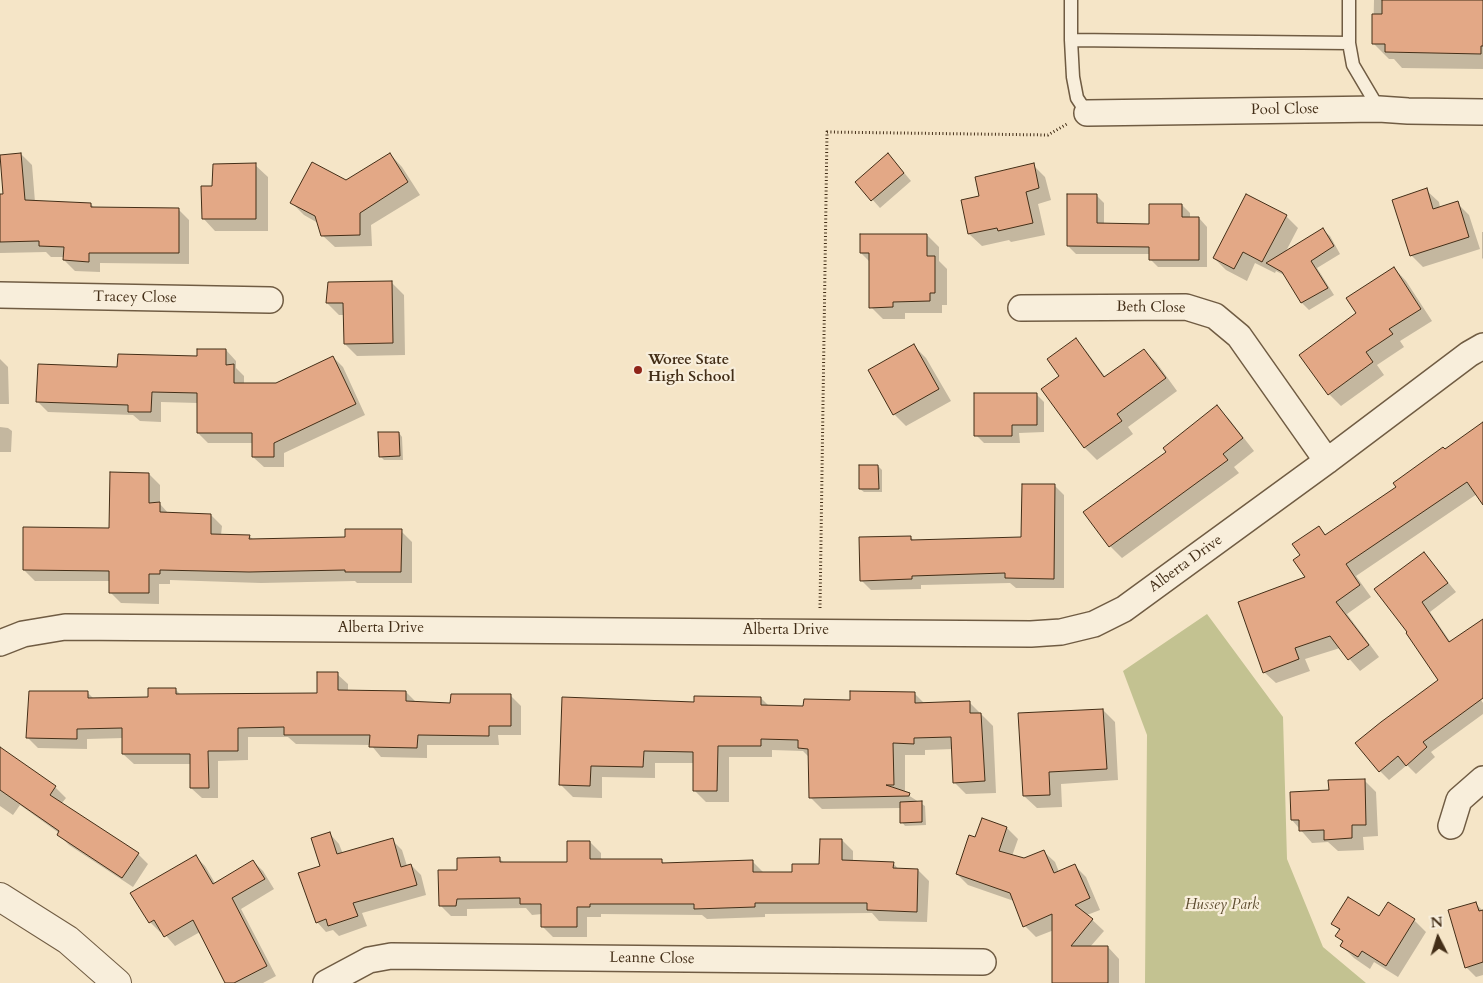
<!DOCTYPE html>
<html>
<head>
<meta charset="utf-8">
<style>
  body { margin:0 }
  #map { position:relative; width:1483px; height:983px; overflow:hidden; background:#f5e5c7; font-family:Cardo,serif }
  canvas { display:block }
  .north { position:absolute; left:1413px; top:913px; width:50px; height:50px; -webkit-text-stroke:4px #f8eedb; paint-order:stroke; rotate:355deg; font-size:14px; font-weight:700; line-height:20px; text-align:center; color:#432e17 }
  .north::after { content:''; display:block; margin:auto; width:18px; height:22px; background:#432e17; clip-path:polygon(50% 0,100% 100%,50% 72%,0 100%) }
</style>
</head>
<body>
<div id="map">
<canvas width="1483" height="983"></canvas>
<div class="north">N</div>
</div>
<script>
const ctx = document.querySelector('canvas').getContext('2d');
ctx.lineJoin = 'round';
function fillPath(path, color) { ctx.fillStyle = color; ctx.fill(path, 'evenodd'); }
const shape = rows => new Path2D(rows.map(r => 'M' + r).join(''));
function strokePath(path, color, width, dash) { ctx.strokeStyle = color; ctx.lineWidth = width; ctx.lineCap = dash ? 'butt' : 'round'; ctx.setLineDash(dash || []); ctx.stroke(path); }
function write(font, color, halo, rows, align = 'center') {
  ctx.font = font + ' Cardo,serif'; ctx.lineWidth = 4.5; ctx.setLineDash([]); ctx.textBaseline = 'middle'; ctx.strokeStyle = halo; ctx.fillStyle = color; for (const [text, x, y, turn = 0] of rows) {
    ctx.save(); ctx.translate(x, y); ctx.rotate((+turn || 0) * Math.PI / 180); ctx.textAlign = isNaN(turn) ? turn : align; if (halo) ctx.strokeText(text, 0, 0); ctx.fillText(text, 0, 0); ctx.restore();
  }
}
const green = shape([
  [1207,614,1283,717,1287,859,1323,947,1366,983,1145,983,1147,735,1123,671]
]);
const shadow = shape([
  [1374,0,1483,0,1483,69,1402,68,1394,59,1389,59,1373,43],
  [21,154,32,165,35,202,91,204,95,209,178,209,189,220,189,264,100,263,100,272,75,271,64,260,64,257,51,257,46,252,0,253,0,195,4,195],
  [390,154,402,167,420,195,371,225,372,246,335,247,322,235,318,223,304,215,292,203,346,181],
  [896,163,911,181,880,208,857,182],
  [255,165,268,177,268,231,215,231,203,218,213,188],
  [1033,165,1045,177,1051,200,1038,204,1045,235,1011,242,1009,240,982,246,969,234,981,197],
  [1426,190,1439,202,1440,208,1457,203,1469,215,1480,249,1423,267,1411,255],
  [1096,195,1104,203,1104,225,1150,225,1182,205,1190,213,1190,218,1199,218,1207,227,1207,267,1158,267,1150,259,1150,254,1076,254,1068,246],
  [1286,216,1298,228,1285,253,1323,230,1330,236,1340,254,1317,268,1334,295,1309,310,1302,303,1286,276,1276,271,1275,273,1255,263,1247,281,1226,270,1214,258],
  [1482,232,1483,232,1483,259,1482,258],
  [927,235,939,247,939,261,947,269,947,305,942,305,942,313,905,313,905,319,883,319,871,307,870,262,861,253],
  [1394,268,1406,281,1432,321,1400,341,1404,347,1377,365,1384,375,1341,406,1329,394,1358,314],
  [392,283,404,295,405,355,357,356,345,344,345,315,339,315,327,303],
  [1075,340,1087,352,1106,378,1144,350,1156,362,1177,391,1128,427,1133,434,1097,460,1085,448,1043,390,1061,376],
  [914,346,926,358,951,401,906,426,894,414],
  [226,350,236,361,236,368,244,376,244,384,276,384,333,357,343,367,365,415,284,453,284,467,264,467,253,457,253,443,208,443,198,433,198,403,161,402,161,422,140,421,133,415,48,412,38,402,119,369,198,357],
  [0,359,8,367,9,404,0,404],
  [1036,394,1044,402,1044,432,1019,433,1020,443,984,443,976,435],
  [1217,407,1229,419,1254,451,1234,467,1239,473,1122,558,1110,546,1168,452],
  [0,427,8,428,12,431,11,452,0,452],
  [399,433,402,437,403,460,384,460,380,456],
  [1483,434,1483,501,1477,494,1356,576,1371,597,1347,614,1379,657,1360,671,1340,648,1305,659,1310,671,1276,683,1264,672,1307,578,1302,555,1318,527,1327,536,1398,488,1445,450],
  [878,466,882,470,882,492,864,492,860,489],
  [149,474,160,485,160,504,169,514,211,515,222,526,221,535,249,536,254,540,346,538,401,531,412,542,412,583,357,583,355,581,261,583,170,580,170,584,159,584,159,604,121,603,110,592,110,581,35,581,24,570,110,529],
  [1054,485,1064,495,1064,588,1016,588,1010,583,921,585,921,589,871,590,861,580,910,537,915,541,1022,538],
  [1424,553,1456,592,1430,612,1451,643,1483,620,1483,699,1481,700,1483,703,1483,714,1431,752,1435,757,1416,774,1407,765,1389,780,1380,771,1439,681,1407,634],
  [337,674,348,684,348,692,406,692,416,702,452,704,511,696,521,706,521,735,498,735,499,745,427,745,427,758,381,757,371,745,296,744,288,737,248,737,248,760,218,761,218,798,202,798,191,788,191,764,134,764,123,754,123,738,87,739,87,749,38,748,28,738,88,693,94,699,149,699,175,689,182,696,318,694],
  [914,693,925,704,969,702,993,726,996,793,966,794,954,782,953,749,925,750,925,755,905,755,905,793,925,806,926,825,905,826,902,822,901,808,822,809,810,797,810,758,803,751,772,750,772,757,729,757,729,802,706,802,694,790,694,763,655,763,655,778,602,777,602,798,573,797,561,785,564,698,695,703,761,698,770,707,805,707],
  [1103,710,1115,722,1118,780,1061,784,1062,807,1037,808,1024,796],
  [0,748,55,787,66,798,61,804,138,854,148,864,133,887,69,845,58,834,59,833,20,805,13,815,0,806],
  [1364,780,1376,792,1378,836,1363,837,1364,850,1338,851,1328,842,1312,843,1292,820,1330,792],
  [988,822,1007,828,1018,839,1012,856,1024,860,1043,851,1055,862,1059,872,1075,866,1086,877,1100,910,1087,915,1104,931,1090,947,1108,947,1119,959,1119,983,1053,983,1054,930,1036,937,1025,926,1014,901,968,885,957,874,976,838],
  [330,834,339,844,343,854,392,840,402,850,407,866,411,865,421,875,426,895,362,913,367,926,339,936,333,930,326,932,317,922,321,866],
  [842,840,853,851,853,862,893,863,899,870,918,870,929,881,927,922,879,921,872,913,765,914,765,917,707,919,702,915,601,914,601,917,587,917,587,937,553,937,542,926,542,914,532,915,526,908,467,909,467,916,451,916,440,905,458,871,499,858,505,864,568,864,590,842,601,853,601,860,661,860,665,864,752,861,764,873,794,873,821,865],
  [195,856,205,866,215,883,253,861,263,871,274,889,241,909,276,976,263,983,227,983,200,932,175,946,162,931,160,932,150,922],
  [1475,903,1483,911,1483,975,1476,977,1466,967],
  [1379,918,1414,920,1426,932,1398,977,1374,962,1370,969,1354,958,1342,946,1344,943,1337,936,1340,931,1333,924]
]);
const building = shape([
  [1382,0,1483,0,1483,46,1481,46,1481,54,1385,52,1385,44,1372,44,1372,14,1382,14,1382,0],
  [21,153,25,200,91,203,91,207,179,208,179,253,89,253,89,262,63,260,64,247,39,246,39,241,0,242,0,194,3,194,0,155,21,153],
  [390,153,408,182,360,213,360,235,321,236,315,216,290,203,312,162,346,180,390,153],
  [888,153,904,173,871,201,855,182,888,153],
  [256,163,256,219,202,219,201,186,212,186,213,164,256,163],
  [1034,163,1039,188,1026,192,1033,223,998,231,997,228,968,234,961,200,979,196,975,177,1034,163],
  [1427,188,1433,209,1458,201,1469,237,1410,256,1392,200,1427,188],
  [1067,194,1097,194,1097,223,1149,224,1149,204,1182,204,1182,217,1199,217,1199,260,1149,260,1149,247,1067,246,1067,194],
  [1246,194,1287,215,1262,262,1243,252,1234,269,1213,258,1246,194],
  [1323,228,1334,246,1311,261,1328,288,1301,303,1282,272,1266,263,1323,228],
  [860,234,927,234,927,256,935,256,935,293,930,293,930,301,893,302,893,307,869,308,869,253,860,253,860,234],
  [1394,267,1421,309,1389,329,1393,334,1366,352,1373,362,1328,395,1299,355,1356,313,1346,298,1394,267],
  [392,281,393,343,344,344,343,303,326,303,328,282,392,281],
  [1076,338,1104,377,1144,349,1166,378,1117,414,1122,421,1084,448,1041,389,1059,376,1047,359,1076,338],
  [914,344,939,389,893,415,868,370,914,344],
  [197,349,226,349,226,365,234,364,234,383,276,383,333,356,356,404,274,443,274,457,252,457,252,433,197,433,197,393,152,392,151,412,128,412,128,405,36,402,38,364,117,367,118,354,197,356,197,349],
  [974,393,1037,393,1037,425,1012,425,1012,436,974,436,974,393],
  [1217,405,1243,438,1223,454,1228,460,1109,547,1083,512,1166,452,1163,448,1217,405],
  [1483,422,1483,505,1467,482,1346,564,1360,585,1336,602,1369,645,1348,660,1330,636,1295,648,1299,659,1263,673,1238,602,1305,577,1293,560,1300,555,1292,544,1319,526,1325,535,1396,487,1393,483,1443,447,1445,449,1483,422],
  [378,432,399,432,400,456,379,457,378,432],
  [859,465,878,465,879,489,859,489,859,465],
  [110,472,149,473,149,503,160,502,160,512,211,514,211,534,250,535,249,539,345,537,345,529,402,529,401,572,345,572,345,570,249,572,160,570,160,574,149,574,149,593,109,593,109,571,23,570,23,527,109,528,110,472],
  [1022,484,1055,484,1054,579,1005,578,1005,573,912,576,912,579,860,581,859,537,911,536,911,540,1021,537,1022,484],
  [1424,552,1448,583,1422,602,1449,642,1483,619,1483,698,1423,742,1427,747,1406,766,1398,756,1379,772,1355,743,1381,722,1438,680,1406,633,1407,632,1374,589,1424,552],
  [317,672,338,672,338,690,406,691,406,701,450,703,451,694,511,694,511,726,489,726,489,736,418,735,417,748,369,747,370,735,284,735,284,727,238,728,238,751,208,751,209,788,190,788,190,754,122,754,122,728,77,729,77,739,26,738,29,691,88,691,88,698,148,697,148,688,176,688,176,694,317,693,317,672],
  [850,691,915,692,915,703,970,701,970,713,981,713,985,781,953,783,951,737,914,738,914,744,893,743,894,785,886,785,910,793,909,796,809,798,808,749,798,748,798,740,761,739,761,746,718,746,717,791,693,791,693,752,644,751,643,767,591,766,590,786,559,785,562,697,694,702,694,696,761,697,761,705,803,706,804,699,850,700,850,691],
  [1103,709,1107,769,1049,772,1050,795,1023,796,1018,713,1103,709],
  [0,747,56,786,50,795,139,853,122,878,57,835,59,831,0,790,0,747],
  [1365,779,1366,825,1352,825,1352,838,1324,840,1324,830,1299,831,1299,820,1291,820,1290,792,1329,790,1328,780,1365,779],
  [922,801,922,822,900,823,900,802,922,801],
  [982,818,1007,827,999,851,1024,858,1044,850,1054,873,1075,864,1090,898,1075,905,1093,919,1071,946,1108,946,1108,983,1052,983,1052,914,1023,927,1010,893,956,874,969,835,975,837,982,818],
  [330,832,337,854,393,838,401,867,411,864,417,885,353,903,358,916,328,926,326,919,316,923,298,873,320,866,311,838,330,832],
  [820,839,842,839,842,860,894,862,893,868,918,869,917,912,867,910,867,903,755,903,755,907,694,909,694,904,590,904,590,907,577,907,577,927,541,927,541,904,520,904,520,898,457,899,456,906,439,906,438,870,457,870,457,858,500,857,500,862,567,862,567,841,590,841,590,859,662,859,662,863,753,860,753,872,792,872,792,864,819,864,820,839],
  [196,855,213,884,253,860,265,879,232,898,267,966,234,983,225,983,193,920,164,937,154,920,149,923,130,893,196,855],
  [1348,897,1379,916,1388,902,1415,919,1386,966,1362,951,1358,957,1340,946,1343,941,1335,936,1340,929,1331,924,1348,897],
  [1476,902,1479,911,1483,910,1483,962,1465,968,1448,910,1476,902]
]);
const path = shape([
  [820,608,827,132,1048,135,1067,124]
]);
const service = shape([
  [1071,0,1071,40,1073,77,1077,98,1087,113],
  [1349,0,1349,43,1353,65,1379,109],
  [1071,40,1349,43]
]);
const minor = shape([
  [1087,113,1379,109,1408,111,1483,112],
  [0,295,270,300],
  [1021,308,1186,307,1215,316,1239,336,1327,461],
  [0,643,23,634,65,627,1031,634,1061,632,1094,624,1124,609,1327,461,1469,354,1483,346],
  [1451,826,1459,800,1483,779],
  [326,983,369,960,391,956,983,962]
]);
const tertiary = shape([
  [0,897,68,940,117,983]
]);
const markers = [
  [638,370,5,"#8f2418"]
];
const streetNames = [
  ["Pool Close",1285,110,-1],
  ["Tracey Close",135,298,1],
  ["Beth Close",1151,308,1],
  ["Alberta Drive",1186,564,-36],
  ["Alberta Drive",381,629],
  ["Alberta Drive",786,631],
  ["Leanne Close",652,959,1]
];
const poiNames = [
  ["Woree State",648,361],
  ["High School",648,378]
];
const parkNames = [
  ["Hussey Park",1222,906]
];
fillPath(green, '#c3c291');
fillPath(shadow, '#0003');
fillPath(building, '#e3a886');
strokePath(building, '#432e17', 1);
strokePath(service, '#705c43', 15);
strokePath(minor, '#705c43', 28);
strokePath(tertiary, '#705c43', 30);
strokePath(path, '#432e17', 3, [1, 2.5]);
strokePath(service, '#f8eedb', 12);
strokePath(minor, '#f8eedb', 25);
strokePath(tertiary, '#f8eedb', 28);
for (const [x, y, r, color] of markers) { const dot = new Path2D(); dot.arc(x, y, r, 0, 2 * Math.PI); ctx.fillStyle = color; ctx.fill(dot); strokePath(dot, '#f8eedb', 2); }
write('15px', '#432e17', '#f8eedb', streetNames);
write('bold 15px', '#432e17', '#f8eedb', poiNames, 'left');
write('italic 15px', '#5d4c2f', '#f8eedb', parkNames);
</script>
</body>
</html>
